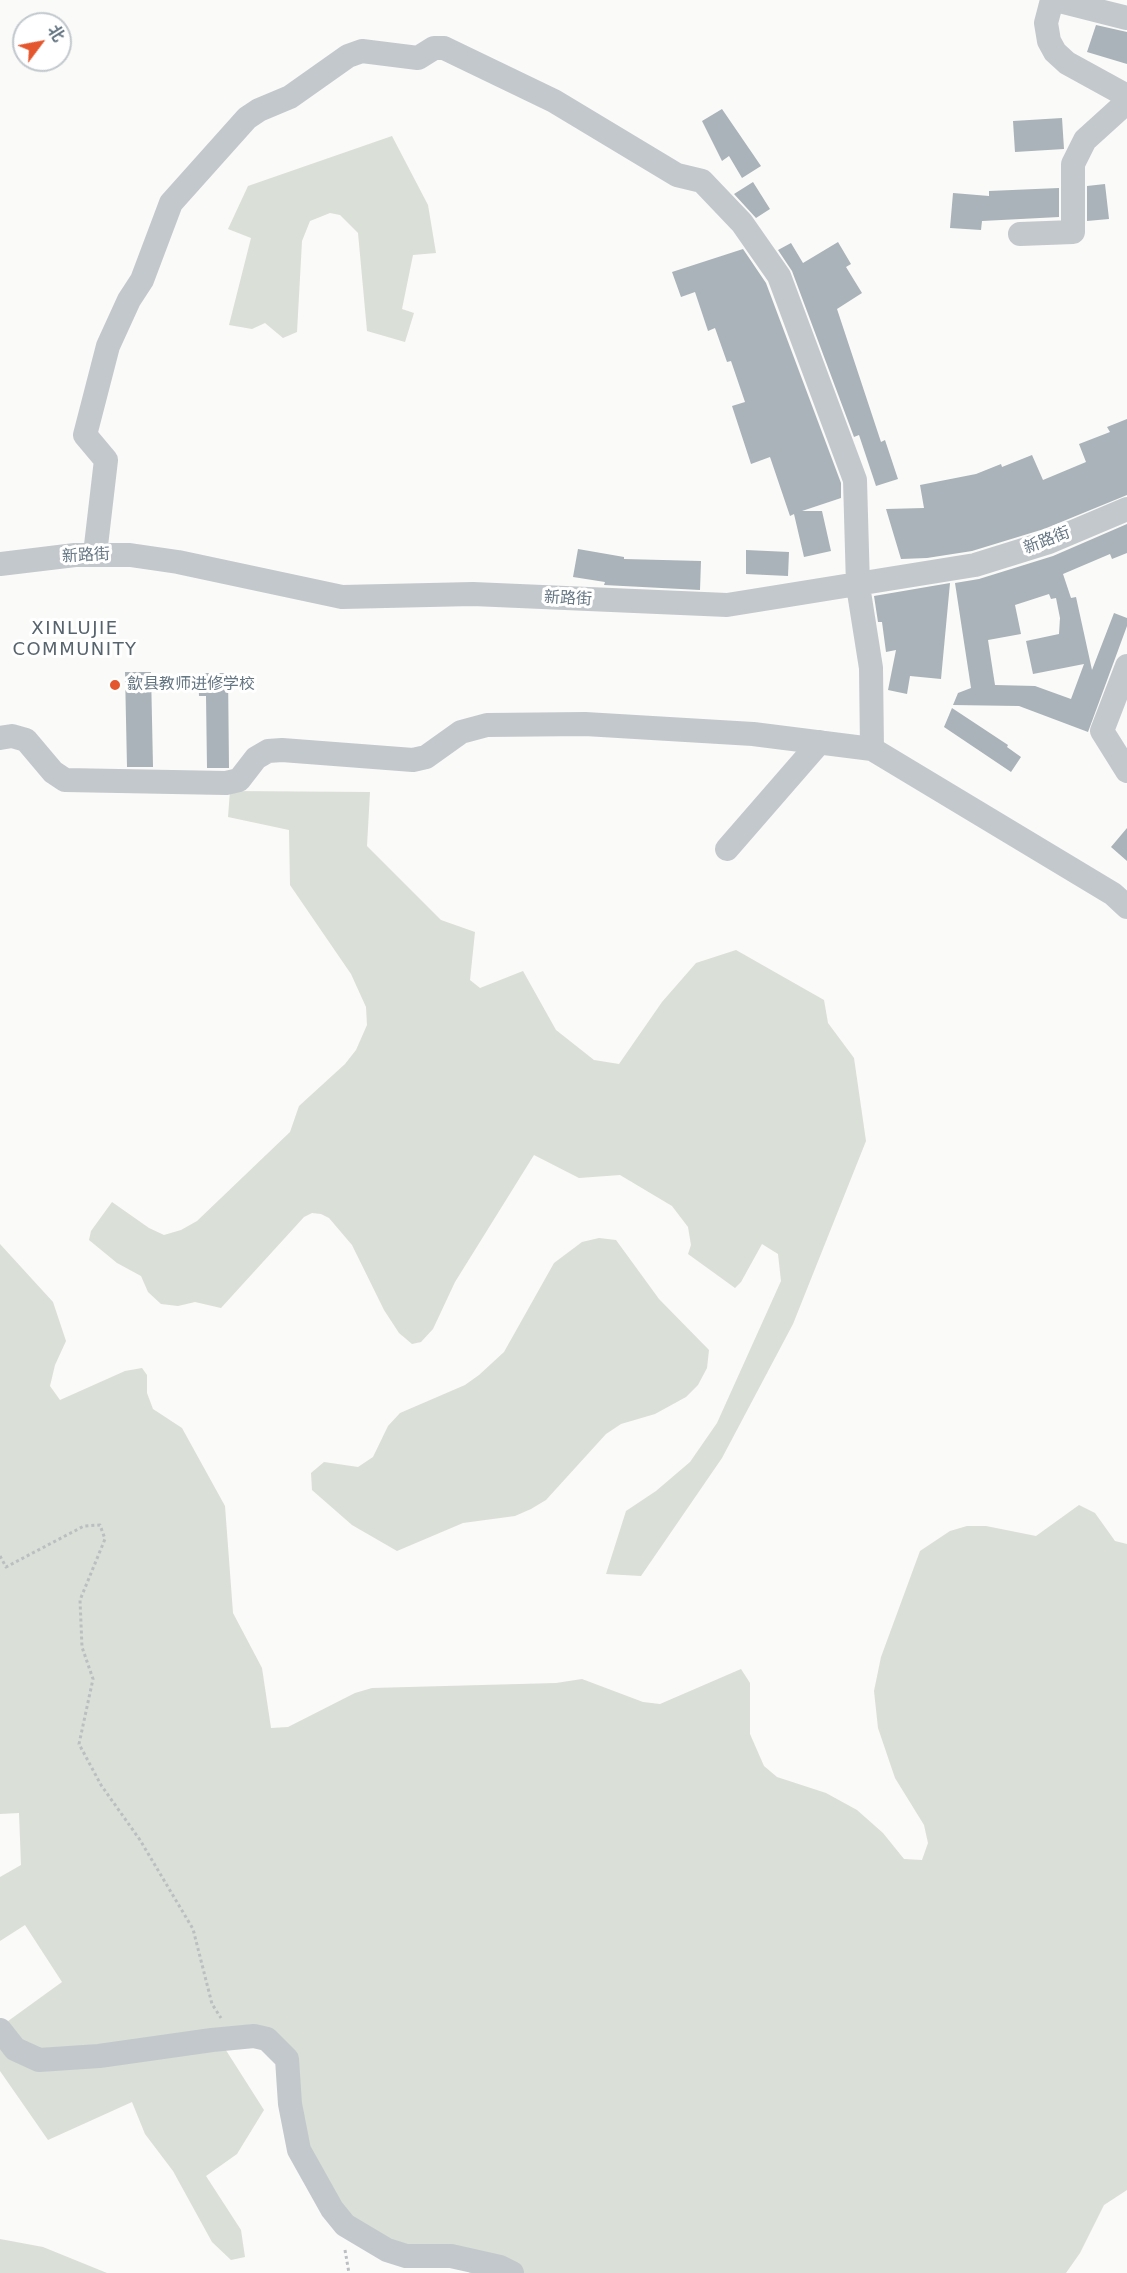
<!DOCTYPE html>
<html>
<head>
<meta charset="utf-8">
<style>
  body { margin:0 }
  #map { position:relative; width:1127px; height:2273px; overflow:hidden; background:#fafaf8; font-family:"DejaVu Sans","Noto Sans SC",sans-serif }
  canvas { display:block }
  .north { position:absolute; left:12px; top:12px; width:60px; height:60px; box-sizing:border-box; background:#fff; border:2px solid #c1c8cd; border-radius:50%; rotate:58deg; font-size:16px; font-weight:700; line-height:24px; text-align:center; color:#657683 }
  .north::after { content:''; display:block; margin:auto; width:21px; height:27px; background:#e4572e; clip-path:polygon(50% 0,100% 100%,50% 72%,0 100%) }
</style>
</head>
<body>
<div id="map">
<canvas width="1127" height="2273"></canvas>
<div class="north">北</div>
</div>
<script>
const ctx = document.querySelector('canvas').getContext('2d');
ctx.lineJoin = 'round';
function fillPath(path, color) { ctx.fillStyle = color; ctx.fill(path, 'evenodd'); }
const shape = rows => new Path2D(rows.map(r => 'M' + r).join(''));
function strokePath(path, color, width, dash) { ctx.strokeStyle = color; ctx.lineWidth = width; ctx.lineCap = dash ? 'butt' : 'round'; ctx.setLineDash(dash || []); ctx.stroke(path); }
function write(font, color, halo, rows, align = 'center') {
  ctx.font = font + ' "DejaVu Sans","Noto Sans SC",sans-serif'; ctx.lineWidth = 6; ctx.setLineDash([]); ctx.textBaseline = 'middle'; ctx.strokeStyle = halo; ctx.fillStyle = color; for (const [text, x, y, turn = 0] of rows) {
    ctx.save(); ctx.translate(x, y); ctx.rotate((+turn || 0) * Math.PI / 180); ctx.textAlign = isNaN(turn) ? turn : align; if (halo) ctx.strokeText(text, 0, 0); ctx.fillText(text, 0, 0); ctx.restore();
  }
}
const green = shape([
  [392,136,428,205,436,253,413,255,402,309,414,313,405,342,367,331,358,233,340,215,330,213,310,221,302,241,297,332,283,338,265,323,252,329,229,325,251,238,228,229,248,186],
  [230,791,370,792,367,846,441,920,475,932,470,980,480,988,523,971,556,1030,594,1060,619,1064,662,1002,696,963,736,950,824,1000,828,1023,854,1058,866,1141,793,1324,722,1458,641,1576,606,1574,626,1511,656,1491,690,1462,717,1423,781,1281,778,1254,762,1244,741,1282,735,1288,688,1254,691,1245,688,1227,672,1206,620,1175,579,1178,534,1155,455,1282,433,1329,421,1342,412,1344,399,1333,384,1310,352,1245,329,1218,321,1214,312,1213,304,1217,221,1308,195,1302,178,1306,161,1304,148,1292,141,1276,117,1263,89,1240,91,1231,112,1202,149,1228,164,1235,181,1230,197,1221,290,1132,299,1106,345,1064,356,1050,367,1025,366,1007,351,974,290,885,289,830,228,817],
  [599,1238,616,1240,659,1299,709,1350,707,1368,698,1385,686,1397,655,1414,621,1424,606,1434,546,1500,531,1509,515,1516,463,1523,397,1551,352,1525,312,1490,311,1473,324,1462,358,1467,373,1457,388,1426,400,1413,465,1385,479,1375,504,1352,554,1263,582,1242],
  [0,1244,53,1302,66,1341,55,1365,50,1386,60,1400,125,1371,142,1368,147,1375,147,1393,153,1409,182,1428,225,1506,233,1613,262,1668,271,1728,288,1727,355,1693,372,1688,556,1683,582,1679,643,1702,660,1704,741,1669,750,1683,750,1734,764,1766,777,1777,826,1793,857,1810,883,1833,904,1859,922,1860,928,1843,924,1825,895,1778,878,1728,874,1691,881,1657,920,1551,950,1531,967,1526,986,1526,1036,1536,1079,1505,1095,1513,1115,1541,1127,1544,1127,2190,1104,2205,1080,2253,1066,2273,470,2273,456,2262,412,2262,349,2218,313,2166,282,2044,52,2053,26,2049,4,2024,62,1982,25,1925,0,1941,0,1877,21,1865,19,1813,0,1814],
  [0,2041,23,2064,222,2044,264,2110,237,2154,206,2176,241,2230,245,2257,231,2260,212,2242,173,2171,145,2134,132,2102,48,2140,0,2071],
  [0,2239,43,2247,107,2273,0,2273]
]);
const building = shape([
  [1096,25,1127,32,1127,64,1087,52],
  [722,109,761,166,742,178,729,156,722,161,702,121],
  [1062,118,1064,149,1015,152,1013,121],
  [753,182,770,209,756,218,734,194],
  [1105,184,1109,219,1087,221,1087,186],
  [1059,188,1059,217,982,221,981,230,950,228,953,193,989,196,989,191],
  [838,242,851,264,846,267,862,293,837,309,881,442,885,440,898,479,876,486,859,435,854,437,792,271,778,250,791,243,803,263],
  [743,249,766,283,841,483,841,498,802,511,822,511,831,551,804,557,794,514,790,516,770,457,751,464,732,406,745,402,731,361,727,362,715,328,708,331,695,292,681,297,672,272],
  [1127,419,1127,495,1044,529,972,551,927,558,901,559,886,509,924,508,920,485,976,474,1001,464,1002,467,1032,455,1043,480,1086,462,1079,444,1110,432,1107,427],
  [1127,524,1127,553,1112,559,1110,554,1063,574,1071,598,1076,597,1092,670,1114,613,1127,618,1127,626,1088,732,1019,706,953,705,958,693,971,688,955,583,979,579,1053,556],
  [1049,594,1051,599,1056,598,1060,618,1059,634,1026,641,1033,674,1084,664,1071,699,1035,686,995,685,988,640,1021,634,1015,605],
  [578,549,624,557,624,559,701,561,700,590,604,585,605,582,573,577],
  [746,550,789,552,788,576,746,574],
  [950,583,941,679,910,676,907,694,888,690,896,650,886,652,882,622,878,622,874,596],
  [125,672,151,672,153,767,127,767],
  [198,673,228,673,229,768,207,768,206,696,199,696],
  [952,708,1008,745,1007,747,1021,757,1011,772,944,727],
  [1127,828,1127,861,1111,847]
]);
const path = shape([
  [0,1556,6,1567,84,1526,100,1525,105,1539,80,1600,82,1647,93,1679,79,1744,101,1785,140,1840,193,1929,212,2004,221,2018],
  [345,2250,349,2273]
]);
const minor = shape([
  [1052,0,1046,23,1049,41,1055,52,1067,63,1127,96],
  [1056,0,1127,18],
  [1020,234,1073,232,1073,164,1085,140,1127,102],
  [95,554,106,460,85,435,108,346,129,300,142,280,171,203,247,118,259,110,290,97,348,56,362,51,418,58,434,48,444,48,554,101,677,175,702,181,742,223,779,276,855,480,858,586,871,668,872,749],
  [0,564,75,555,130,555,178,562,342,597,473,594,727,605,975,565,1049,542,1127,509],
  [1127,666,1102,731,1127,771],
  [0,738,12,736,26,740,53,772,65,780,226,783,239,780,256,758,268,751,282,750,413,760,426,757,461,732,487,725,585,724,753,734,872,749,1113,894,1127,907],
  [727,849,820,742],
  [0,2030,15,2049,39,2060,99,2056,212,2040,254,2036,267,2039,287,2059,290,2104,299,2150,332,2209,345,2225,387,2250,406,2256,451,2256,500,2267,512,2273]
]);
const markers = [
  [115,685,6,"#e4572e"]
];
const streetNames = [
  ["新路街",1047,541,-21],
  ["新路街",86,556,-3],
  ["新路街",568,599,3]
];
const poiNames = [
  ["歙县教师进修学校",127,685]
];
const neighbourhoodNames = [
  ["XINLUJIE",75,629],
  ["COMMUNITY",75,650]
];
fillPath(green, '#dadfd7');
fillPath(building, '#aab3b9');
strokePath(path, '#bbbfc2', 3, [3, 3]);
strokePath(minor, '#c3c8cc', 24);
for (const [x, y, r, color] of markers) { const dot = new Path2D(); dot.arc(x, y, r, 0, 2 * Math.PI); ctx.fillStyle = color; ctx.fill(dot); strokePath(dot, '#fff', 2); }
write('16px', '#657683', '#fff', streetNames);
write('16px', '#657683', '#fff', poiNames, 'left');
ctx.letterSpacing = '1.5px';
write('18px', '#57646e', '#fff', neighbourhoodNames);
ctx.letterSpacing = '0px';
</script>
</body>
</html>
